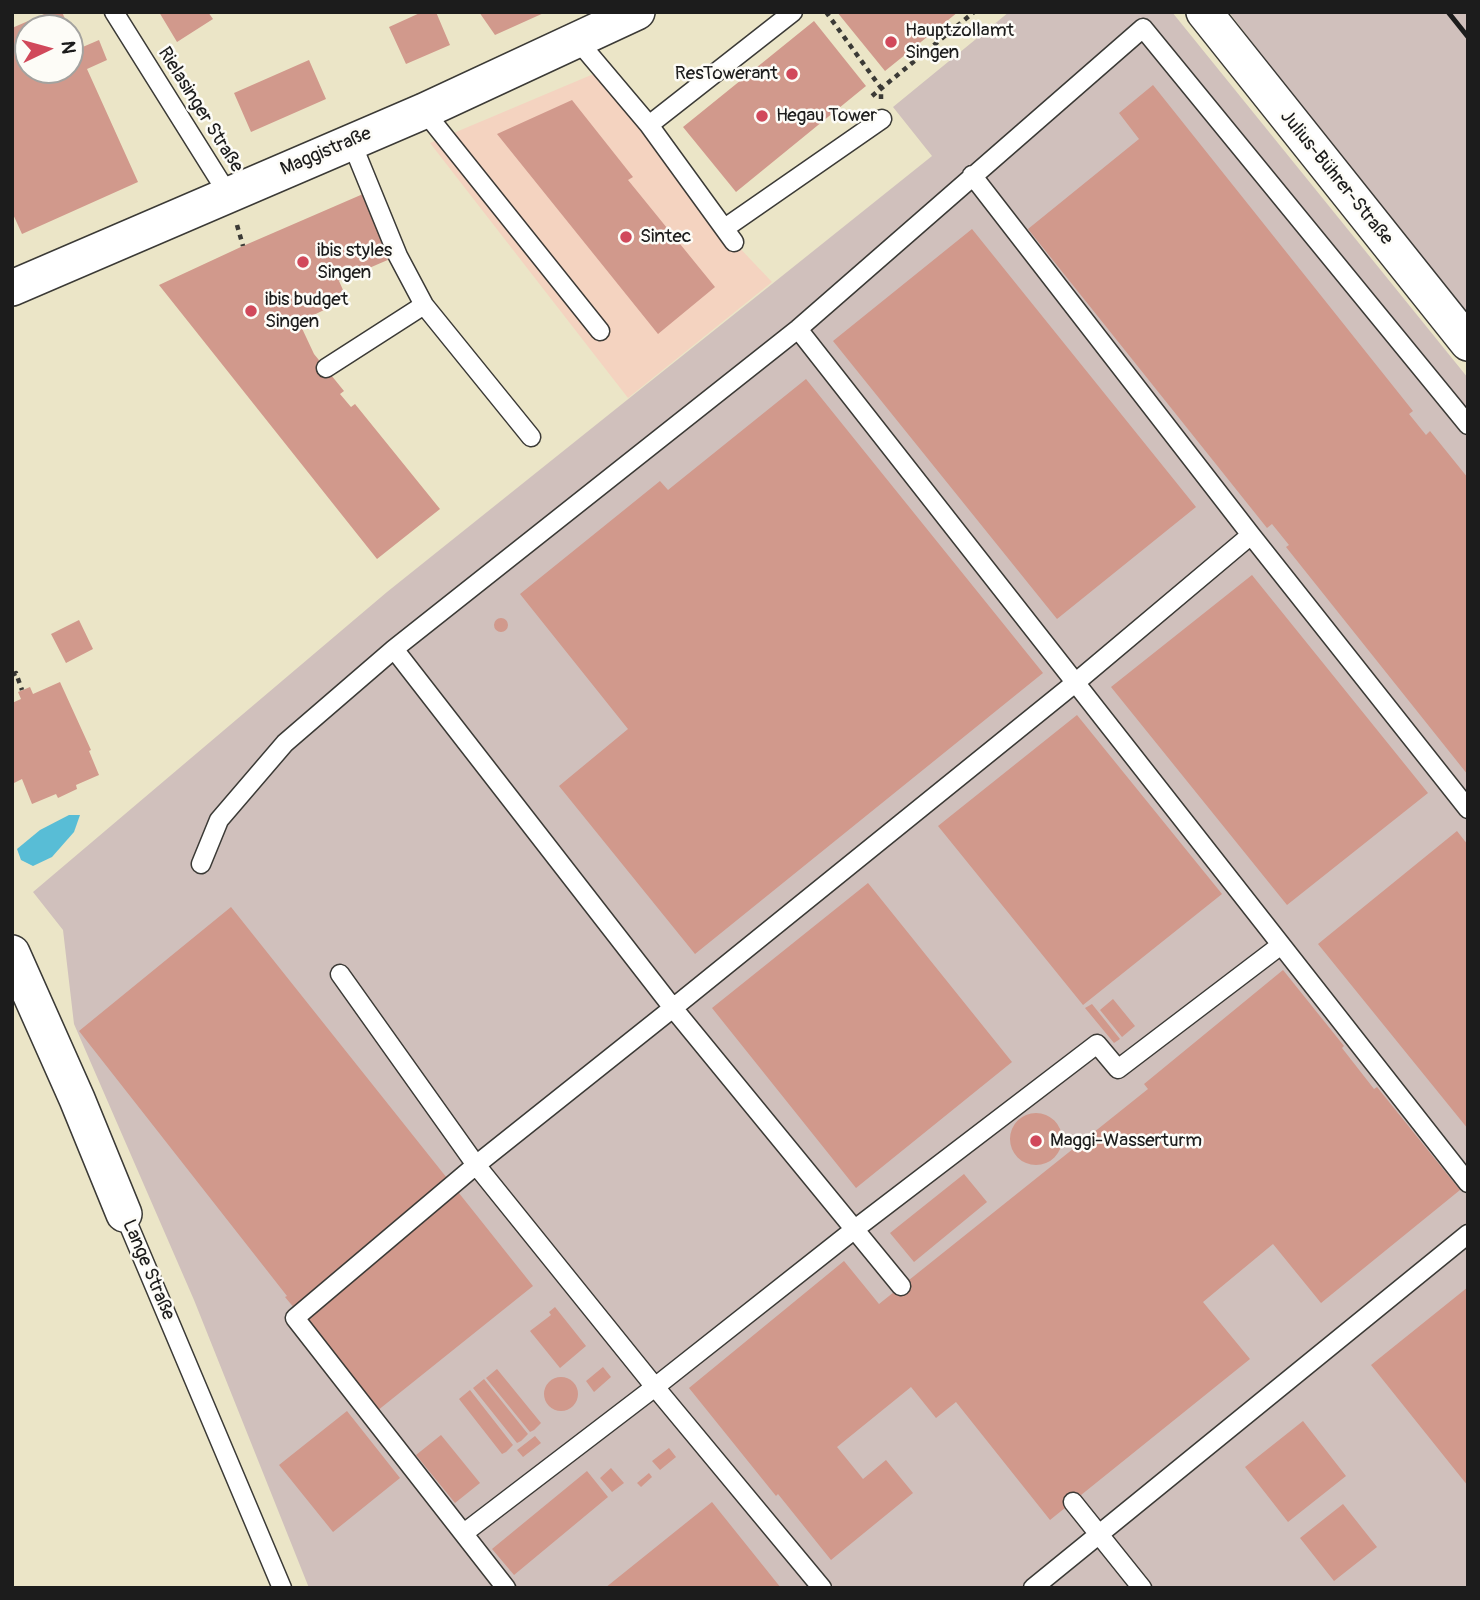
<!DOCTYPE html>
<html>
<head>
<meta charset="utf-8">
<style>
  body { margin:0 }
  #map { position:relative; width:1480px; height:1600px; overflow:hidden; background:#ebe5c7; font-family:Pangolin,sans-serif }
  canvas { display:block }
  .frame { position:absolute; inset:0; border:14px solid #1c1c1c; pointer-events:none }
  .north { position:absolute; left:14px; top:14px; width:70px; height:70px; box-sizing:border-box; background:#fdfcf7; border:2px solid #a3a29f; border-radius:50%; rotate:85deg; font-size:19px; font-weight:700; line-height:28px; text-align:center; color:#1c1c1c }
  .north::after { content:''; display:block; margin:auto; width:24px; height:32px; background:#d1495b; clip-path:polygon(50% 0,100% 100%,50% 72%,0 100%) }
</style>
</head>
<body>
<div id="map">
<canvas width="1480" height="1600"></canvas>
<div class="frame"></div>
<div class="north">N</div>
</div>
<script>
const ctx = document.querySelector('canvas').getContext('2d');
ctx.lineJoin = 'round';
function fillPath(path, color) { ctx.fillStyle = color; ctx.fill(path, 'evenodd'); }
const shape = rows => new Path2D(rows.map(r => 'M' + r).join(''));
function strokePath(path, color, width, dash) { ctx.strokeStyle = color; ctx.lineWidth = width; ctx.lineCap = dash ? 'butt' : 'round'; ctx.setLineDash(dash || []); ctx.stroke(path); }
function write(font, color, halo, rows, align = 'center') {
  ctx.font = font + ' Pangolin,sans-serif'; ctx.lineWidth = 5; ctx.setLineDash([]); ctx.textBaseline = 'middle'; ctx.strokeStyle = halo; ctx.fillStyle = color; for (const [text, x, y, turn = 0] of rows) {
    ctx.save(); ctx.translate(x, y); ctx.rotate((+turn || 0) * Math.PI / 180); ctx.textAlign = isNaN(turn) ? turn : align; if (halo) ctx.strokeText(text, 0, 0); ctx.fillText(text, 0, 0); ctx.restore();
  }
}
const built = shape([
  [603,70,734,242,772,282,628,398,430,143]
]);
const industrial = shape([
  [1009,12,1172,12,1468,378,1468,1588,309,1588,194,1300,74,1024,63,930,33,892,387,592,932,156,893,107],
  [1229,12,1468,12,1468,314,1267,62]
]);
const water = shape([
  [69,815,80,815,74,832,52,857,33,866,21,860,17,849,40,830]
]);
const building = shape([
  [49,12,62,12,69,28,28,28,28,70,70,70,70,30,78,49,99,40,107,60,87,69,138,182,22,234,12,212,12,28],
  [159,12,208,12,213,19,177,42],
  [422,12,436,12,450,45,406,64,389,27],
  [479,12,546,12,495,35],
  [837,12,958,12,885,71],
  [814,21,866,86,736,192,683,127],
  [309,60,326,99,251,132,234,93],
  [1153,85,1413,411,1409,414,1426,435,1430,431,1468,478,1468,775,1286,547,1289,545,1272,524,1267,528,1028,229,1139,139,1119,113],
  [572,100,633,177,628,180,715,287,658,334,497,134],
  [363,194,390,259,339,281,347,299,299,322,314,354,344,391,340,394,351,407,355,404,440,509,377,559,159,285,243,246],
  [972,229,1196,507,1057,619,833,341],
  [806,379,1043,673,695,954,559,786,628,729,520,594,660,481,668,490],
  [1252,575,1428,793,1287,905,1111,687],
  '494 625a7 7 0 1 1 14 0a7 7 0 1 1-14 0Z',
  [79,620,93,649,66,663,51,634],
  [60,682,91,750,89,751,99,775,76,785,77,789,58,798,56,794,32,804,22,779,12,784,12,703,21,699,18,692,30,687,33,694],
  [1077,715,1222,894,1083,1005,938,826],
  [1457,831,1468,845,1468,1129,1318,944],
  [868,883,1012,1062,856,1188,712,1008],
  [231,907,533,1286,377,1411,297,1330,286,1315,295,1309,285,1297,287,1296,79,1031],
  [1283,970,1344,1046,1342,1048,1374,1089,1377,1087,1460,1190,1321,1303,1273,1244,1203,1302,1250,1359,1050,1520,956,1402,936,1418,911,1387,837,1447,863,1479,886,1460,913,1493,831,1560,778,1494,776,1496,689,1388,844,1261,879,1304,1148,1089,1144,1084],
  [1113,999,1135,1026,1122,1037,1100,1010],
  [1092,1004,1120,1039,1114,1043,1085,1008],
  '1010 1139a26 26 0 1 1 52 0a26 26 0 1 1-52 0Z',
  [964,1174,987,1202,914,1262,890,1233],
  [1468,1287,1468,1486,1371,1365],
  [555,1307,586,1346,560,1368,530,1331,551,1315,549,1312],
  [603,1367,611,1377,594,1392,586,1381],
  [497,1369,541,1423,534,1430,530,1432,486,1378],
  '544 1394a17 17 0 1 1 34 0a17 17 0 1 1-34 0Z',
  [484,1379,528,1434,521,1441,517,1443,473,1388],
  [470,1390,513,1445,506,1452,502,1454,459,1399],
  [347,1411,400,1478,333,1532,279,1465],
  [1303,1421,1346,1476,1288,1522,1245,1467],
  [441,1435,480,1483,455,1503,416,1455],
  [535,1436,541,1443,523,1457,517,1450],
  [669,1448,676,1457,660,1470,652,1461],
  [611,1468,624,1483,612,1492,600,1478],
  [587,1471,608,1497,514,1575,492,1549],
  [649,1473,652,1477,641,1487,637,1483],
  [712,1502,781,1588,605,1588],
  [1343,1504,1377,1547,1334,1581,1300,1538]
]);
const path = shape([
  [826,12,881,88,881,99],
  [872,96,974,12],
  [237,225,243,246],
  [12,675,16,673,22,690]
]);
const lane = shape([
  [114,12,228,194],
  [578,41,649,125,734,242],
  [424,111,600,331],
  [649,125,793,12],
  [972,175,1251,535,1468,809],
  [725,228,882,119],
  [424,305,531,437],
  [798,329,1468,1183],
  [326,368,424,305,398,256,351,141],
  [394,649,673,1008,901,1286],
  [201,864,219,820,285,743,394,649,798,329,1143,28,1468,425],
  [340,974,476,1165,655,1387,822,1588],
  [124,1214,282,1588],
  [1073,1502,1142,1588],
  [464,1533,655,1387,855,1229,1097,1044,1118,1069,1281,945],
  [506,1588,295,1318,476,1165,673,1008,1075,683,1251,535],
  [1033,1588,1468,1234]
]);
const street = shape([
  [1204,12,1468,343],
  [12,288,424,111,637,12],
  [12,953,77,1099,124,1214]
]);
const rail = shape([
  [1448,12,1468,37]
]);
const markers = [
  [891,42,7,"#d1495b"],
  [792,74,7,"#d1495b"],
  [762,116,7,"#d1495b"],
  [626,237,7,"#d1495b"],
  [303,262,7,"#d1495b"],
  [251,311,7,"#d1495b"],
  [1036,1141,7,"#d1495b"]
];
const poiNames = [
  ["Hauptzollamt",905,31],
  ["Singen",905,53],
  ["ResTowerant",778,74,"right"],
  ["Hegau Tower",776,116],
  ["Sintec",640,237],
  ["ibis styles",317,251],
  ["Singen",317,273],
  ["ibis budget",265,300],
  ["Singen",265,322],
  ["Maggi-Wasserturm",1050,1141]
];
const streetNames = [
  ["Rielasinger Straße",200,110,58],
  ["Maggistraße",326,152,-23],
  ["Julius-Bührer-Straße",1336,178,51],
  ["Lange Straße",148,1270,67]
];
fillPath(built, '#f4d3c0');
fillPath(industrial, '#d0c0bc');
fillPath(water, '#58bdd6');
fillPath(building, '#d1998c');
strokePath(lane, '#3b3a36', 21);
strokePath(street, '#3b3a36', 38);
strokePath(path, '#3b3a36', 4.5, [5, 5]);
strokePath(lane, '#fff', 18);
strokePath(street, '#fff', 35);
strokePath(rail, '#1c1c1c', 5);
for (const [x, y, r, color] of markers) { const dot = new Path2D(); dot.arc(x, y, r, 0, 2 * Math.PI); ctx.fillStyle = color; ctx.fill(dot); strokePath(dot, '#fdfcf7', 2.5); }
write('19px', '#1c1c1c', '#fdfcf7', poiNames, 'left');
write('19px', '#1c1c1c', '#fdfcf7', streetNames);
</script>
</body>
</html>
